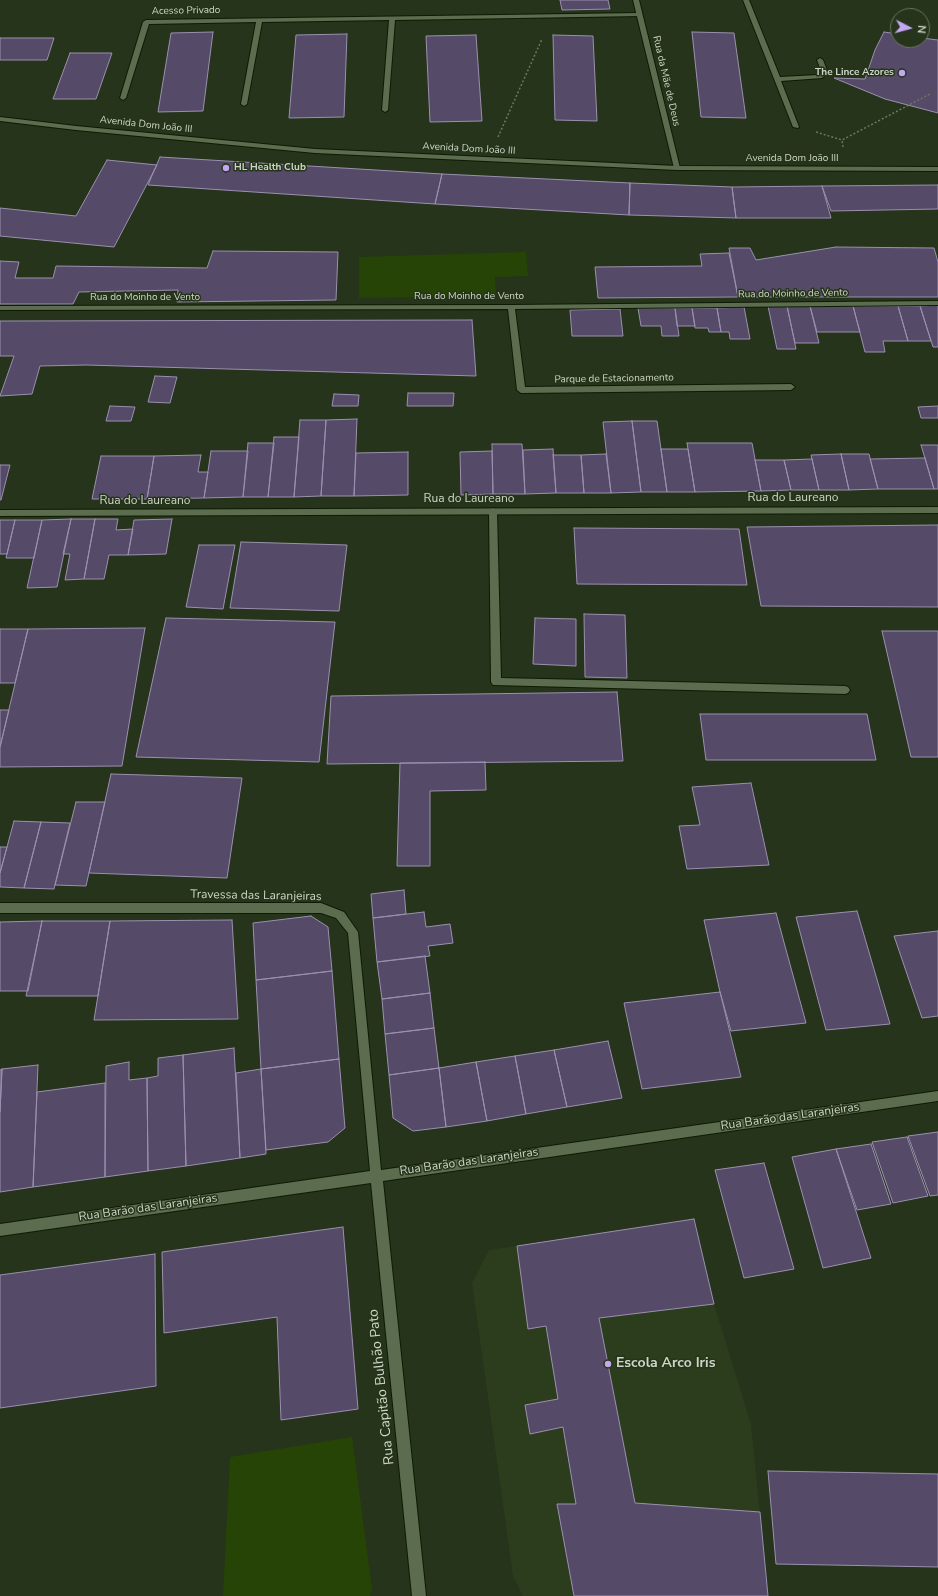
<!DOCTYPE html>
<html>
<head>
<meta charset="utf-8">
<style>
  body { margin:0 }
  #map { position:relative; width:938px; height:1596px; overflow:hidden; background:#25341a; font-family:"Nunito Sans",sans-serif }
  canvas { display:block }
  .north { position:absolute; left:890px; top:8px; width:40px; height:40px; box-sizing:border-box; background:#25341a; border:1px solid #68755f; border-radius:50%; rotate:96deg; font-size:11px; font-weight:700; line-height:16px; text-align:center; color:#cdd6c6 }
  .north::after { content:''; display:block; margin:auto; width:14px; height:18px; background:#c3a7f2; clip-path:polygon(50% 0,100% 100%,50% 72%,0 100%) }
</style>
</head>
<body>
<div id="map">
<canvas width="938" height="1596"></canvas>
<div class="north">N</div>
</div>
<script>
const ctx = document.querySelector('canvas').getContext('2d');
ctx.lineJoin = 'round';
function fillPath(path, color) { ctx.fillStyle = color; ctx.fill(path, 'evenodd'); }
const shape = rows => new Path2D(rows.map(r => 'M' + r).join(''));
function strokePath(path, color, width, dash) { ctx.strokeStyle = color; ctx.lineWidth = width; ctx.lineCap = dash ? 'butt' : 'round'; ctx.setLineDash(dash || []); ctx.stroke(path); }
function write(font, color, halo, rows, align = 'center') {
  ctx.font = font + ' "Nunito Sans",sans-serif'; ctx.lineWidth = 3; ctx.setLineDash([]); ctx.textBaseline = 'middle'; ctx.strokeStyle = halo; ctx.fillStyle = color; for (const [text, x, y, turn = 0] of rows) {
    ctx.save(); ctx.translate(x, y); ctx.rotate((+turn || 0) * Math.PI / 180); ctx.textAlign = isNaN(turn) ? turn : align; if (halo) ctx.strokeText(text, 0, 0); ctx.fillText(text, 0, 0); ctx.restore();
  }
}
const built = shape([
  [694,1219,714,1304,751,1424,768,1596,523,1596,513,1576,472,1283,489,1250]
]);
const green = shape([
  [526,252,528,276,495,277,496,296,359,298,359,257],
  [352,1437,372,1589,370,1596,223,1596,230,1457]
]);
const building = shape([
  [560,0,608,0,610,9,562,10,560,0],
  [213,32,203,111,158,112,171,33,213,32],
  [692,32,734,33,746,118,701,117,692,32],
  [884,32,898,34,898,40,922,40,922,38,938,40,938,113,885,99,834,78,865,79,875,50,884,32],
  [347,34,344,117,289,118,296,35,347,34],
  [476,35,482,121,430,122,426,36,476,35],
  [553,35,593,36,597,121,555,120,553,35],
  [0,38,54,38,47,60,0,60,0,38],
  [70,53,112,53,96,99,53,99,70,53],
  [160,157,442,174,435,204,148,185,160,157],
  [107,160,157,165,114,247,0,236,0,208,76,216,107,160],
  [442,174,630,183,629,215,435,204,442,174],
  [630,183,732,187,736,218,629,215,630,183],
  [938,185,938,209,831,211,822,186,938,185],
  [822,186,831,218,736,218,732,187,822,186],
  [836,247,934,248,938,262,938,297,738,297,729,248,750,248,756,260,836,247],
  [213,251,338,252,336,300,177,302,178,290,79,292,73,304,0,304,0,261,19,262,15,278,53,278,56,266,207,268,213,251],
  [729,253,738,297,598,298,595,267,702,266,700,254,729,253],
  [938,305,938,347,933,347,920,306,938,305],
  [768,306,787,306,796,349,777,349,768,306],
  [787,306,810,306,819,343,795,343,787,306],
  [810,306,853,306,860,332,817,332,810,306],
  [853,306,898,306,908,341,883,341,885,352,865,352,853,306],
  [898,306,920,306,931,341,908,341,898,306],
  [744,307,750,339,730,339,729,332,721,332,717,308,744,307],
  [638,308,675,308,679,336,662,336,661,326,641,326,638,308],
  [675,308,692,308,695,326,677,326,675,308],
  [692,308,717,308,721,332,709,332,708,328,695,328,692,308],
  [620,309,623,336,572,336,570,310,620,309],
  [472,320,476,376,86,365,40,366,32,394,0,396,14,356,0,356,0,321,472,320],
  [155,376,177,377,170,403,148,402,155,376],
  [408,393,454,393,453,406,407,406,408,393],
  [334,394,359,395,358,406,332,406,334,394],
  [110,406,135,407,131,421,106,421,110,406],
  [938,406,938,418,921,418,918,407,938,406],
  [357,419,354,496,321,496,326,420,357,419],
  [300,420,326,420,321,496,294,497,300,420],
  [632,421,641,492,611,493,603,422,632,421],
  [632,421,657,421,667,492,641,492,632,421],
  [274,437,299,437,294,497,268,497,274,437],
  [248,443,274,443,268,497,243,497,248,443],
  [687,443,752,443,761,491,695,492,687,443],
  [492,444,522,444,525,494,493,494,492,444],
  [921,445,938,445,938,489,934,489,921,445],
  [553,449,556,493,525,494,523,450,553,449],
  [661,449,688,449,695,492,667,492,661,449],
  [211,451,248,451,243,497,204,498,211,451],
  [492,451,493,494,461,495,460,452,492,451],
  [408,452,408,495,354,496,356,453,408,452],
  [606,454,611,493,584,493,581,455,606,454],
  [841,454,849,490,819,490,811,455,841,454],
  [841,454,869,454,878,489,849,490,841,454],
  [201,455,198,472,208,472,204,498,147,499,154,456,201,455],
  [553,455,581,455,584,493,556,493,553,455],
  [101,456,154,456,147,499,92,499,101,456],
  [925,458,934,489,878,489,870,459,925,458],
  [812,459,819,490,791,490,784,460,812,459],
  [755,460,784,460,791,490,761,491,755,460],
  [0,465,10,465,1,500,0,500,0,465],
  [71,519,95,519,84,579,65,580,70,554,63,554,71,519],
  [71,519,57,587,27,588,42,520,71,519],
  [95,519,118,519,116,530,133,529,128,555,109,555,104,579,84,579,95,519],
  [172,519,166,554,128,555,134,520,172,519],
  [0,520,15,520,7,554,0,554,0,520],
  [15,520,42,520,34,558,6,558,15,520],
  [938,525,938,607,761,606,747,527,938,525],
  [574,528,739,529,747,585,577,584,574,528],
  [241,542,347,545,339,611,230,608,241,542],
  [199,545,235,545,223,609,186,607,199,545],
  [584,614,625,615,627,678,585,677,584,614],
  [166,618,335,622,319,762,136,757,166,618],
  [535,618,576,619,576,666,533,664,535,618],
  [145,628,122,766,0,767,0,747,28,629,145,628],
  [0,629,28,629,15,683,0,683,0,629],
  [882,631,938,631,938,757,911,757,882,631],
  [617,692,623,761,327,764,331,696,617,692],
  [0,710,9,710,0,747,0,710],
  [700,714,867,714,876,760,706,760,700,714],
  [485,762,486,790,430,791,430,866,397,866,400,763,485,762],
  [111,774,242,778,227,878,89,873,111,774],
  [751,783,769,865,687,869,679,826,700,825,692,787,751,783],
  [76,802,105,802,86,886,55,885,76,802],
  [14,821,41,822,24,888,0,887,0,873,14,821],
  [41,822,70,823,54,889,24,888,41,822],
  [0,847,7,847,0,873,0,847],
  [404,890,406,914,373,918,371,894,404,890],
  [857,911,890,1024,826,1030,796,917,857,911],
  [424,912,426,927,450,924,453,943,428,946,430,956,377,962,373,918,424,912],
  [776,913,806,1023,731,1031,720,992,704,920,776,913],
  [311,916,328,927,332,971,256,980,253,923,311,916],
  [232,920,238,1019,94,1020,110,921,232,920],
  [42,921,110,921,98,996,26,996,42,921],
  [42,921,28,991,0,991,0,922,42,921],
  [938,931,938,1016,922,1018,894,936,938,931],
  [425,956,430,993,382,999,377,962,425,956],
  [332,971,339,1059,261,1069,256,980,332,971],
  [720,992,741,1077,642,1089,624,1003,720,992],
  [430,993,434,1028,385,1034,382,999,430,993],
  [434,1028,439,1068,389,1075,385,1034,434,1028],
  [608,1041,622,1098,567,1107,554,1050,608,1041],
  [234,1048,240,1158,186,1166,183,1055,234,1048],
  [554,1050,567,1107,526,1114,515,1056,554,1050],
  [183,1055,186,1166,148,1171,147,1078,158,1076,158,1058,183,1055],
  [515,1056,526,1114,487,1121,476,1062,515,1056],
  [339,1059,345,1128,328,1142,266,1150,261,1069,339,1059],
  [129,1062,129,1080,147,1078,148,1171,105,1177,106,1066,129,1062],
  [476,1062,487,1121,446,1127,439,1068,476,1062],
  [38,1065,33,1187,0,1192,0,1112,2,1069,38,1065],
  [439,1068,446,1127,413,1131,393,1118,389,1075,439,1068],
  [2,1069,0,1112,0,1070,2,1069],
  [261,1069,266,1154,240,1158,236,1073,261,1069],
  [105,1083,105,1177,33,1187,37,1092,105,1083],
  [938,1132,938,1195,930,1196,908,1136,938,1132],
  [907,1137,928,1196,893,1203,872,1142,907,1137],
  [871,1144,891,1204,857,1210,836,1149,871,1144],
  [836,1149,871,1258,823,1268,792,1157,836,1149],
  [764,1163,794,1269,744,1278,715,1170,764,1163],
  [694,1219,714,1304,599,1318,635,1503,760,1512,768,1596,574,1596,557,1504,576,1504,563,1427,530,1434,525,1405,558,1399,546,1326,528,1329,517,1246,694,1219],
  [343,1227,358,1409,281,1420,277,1317,164,1333,162,1252,343,1227],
  [155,1254,156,1386,0,1408,0,1275,155,1254],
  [768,1471,938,1474,938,1567,776,1564,768,1471]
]);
const path = shape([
  [816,132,842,140],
  [498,137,542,39],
  [843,147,842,140,930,94]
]);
const service = shape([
  [743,0,749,0,780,77,818,75,822,73,817,60,820,58,823,60,828,73,822,78,781,81,799,127,798,128,793,127,743,0],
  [640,13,642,14,642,16,395,20,388,110,385,112,382,110,389,20,262,22,247,104,244,106,241,104,256,22,149,24,126,98,123,100,120,98,143,22,146,20,640,13],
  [493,508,497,511,501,678,845,686,848,687,850,690,848,693,845,694,493,685,491,682,489,511,493,508]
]);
const minor = shape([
  [633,0,639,0,680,168,679,169,674,168,633,0],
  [938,301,938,305,515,309,525,387,791,384,795,387,791,390,521,393,517,390,508,309,0,310,0,306,511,305,938,301],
  [938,507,938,513,0,516,0,510,938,507],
  [0,903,321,903,344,912,358,932,381,1170,938,1091,938,1101,383,1181,426,1596,412,1596,371,1183,0,1236,0,1224,370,1171,348,933,336,918,321,913,0,913,0,903]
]);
const secondary = shape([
  [0,117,76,126,315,149,677,166,938,167,938,171,677,170,315,153,76,130,0,121,0,117]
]);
const markers = [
  [902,73,4,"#c3a7f2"],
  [226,168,4,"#c3a7f2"],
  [608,1364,4,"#c3a7f2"]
];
const farStreetnames = [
  ["Acesso Privado",186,11,-1],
  ["Rua da Mãe de Deus",666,81,77],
  ["Avenida Dom João III",146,125,6],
  ["Avenida Dom João III",469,149,3],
  ["Avenida Dom João III",792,159],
  ["Rua do Moinho de Vento",793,294,-1],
  ["Rua do Moinho de Vento",469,297],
  ["Rua do Moinho de Vento",145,298],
  ["Parque de Estacionamento",614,379,-1]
];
const farPoinames = [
  ["The Lince Azores",894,73],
  ["HL Health Club",234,168,"left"]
];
const streetNames = [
  ["Rua do Laureano",793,498],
  ["Rua do Laureano",469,499],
  ["Rua do Laureano",145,501],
  ["Travessa das Laranjeiras",256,896,1],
  ["Rua Barão das Laranjeiras",790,1117,-8],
  ["Rua Barão das Laranjeiras",469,1162,-8],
  ["Rua Barão das Laranjeiras",148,1208,-8]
];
const nearPoinames = [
  ["Escola Arco Iris",616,1364]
];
const nearStreetnames = [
  ["Rua Capitão Bulhão Pato",382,1387,-96]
];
fillPath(built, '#2b3d1c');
fillPath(green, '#274407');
fillPath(building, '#554a67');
strokePath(building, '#9b90b0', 1);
strokePath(service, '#0e1b03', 2);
strokePath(minor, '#0e1b03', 2);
strokePath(secondary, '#0e1b03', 2);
strokePath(path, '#6c7862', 1.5, [2, 2]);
fillPath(service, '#5b6c4f');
fillPath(minor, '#5b6c4f');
fillPath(secondary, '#5b6c4f');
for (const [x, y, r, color] of markers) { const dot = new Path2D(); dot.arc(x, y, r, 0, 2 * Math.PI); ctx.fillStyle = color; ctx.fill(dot); strokePath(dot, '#25341a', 1.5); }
write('10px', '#cdd6c6', '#25341a', farStreetnames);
write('bold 10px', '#cdd6c6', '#25341a', farPoinames, 'right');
write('12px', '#cdd6c6', '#25341a', streetNames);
write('bold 14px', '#cdd6c6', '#25341a', nearPoinames, 'left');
write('14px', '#cdd6c6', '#25341a', nearStreetnames);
</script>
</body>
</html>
